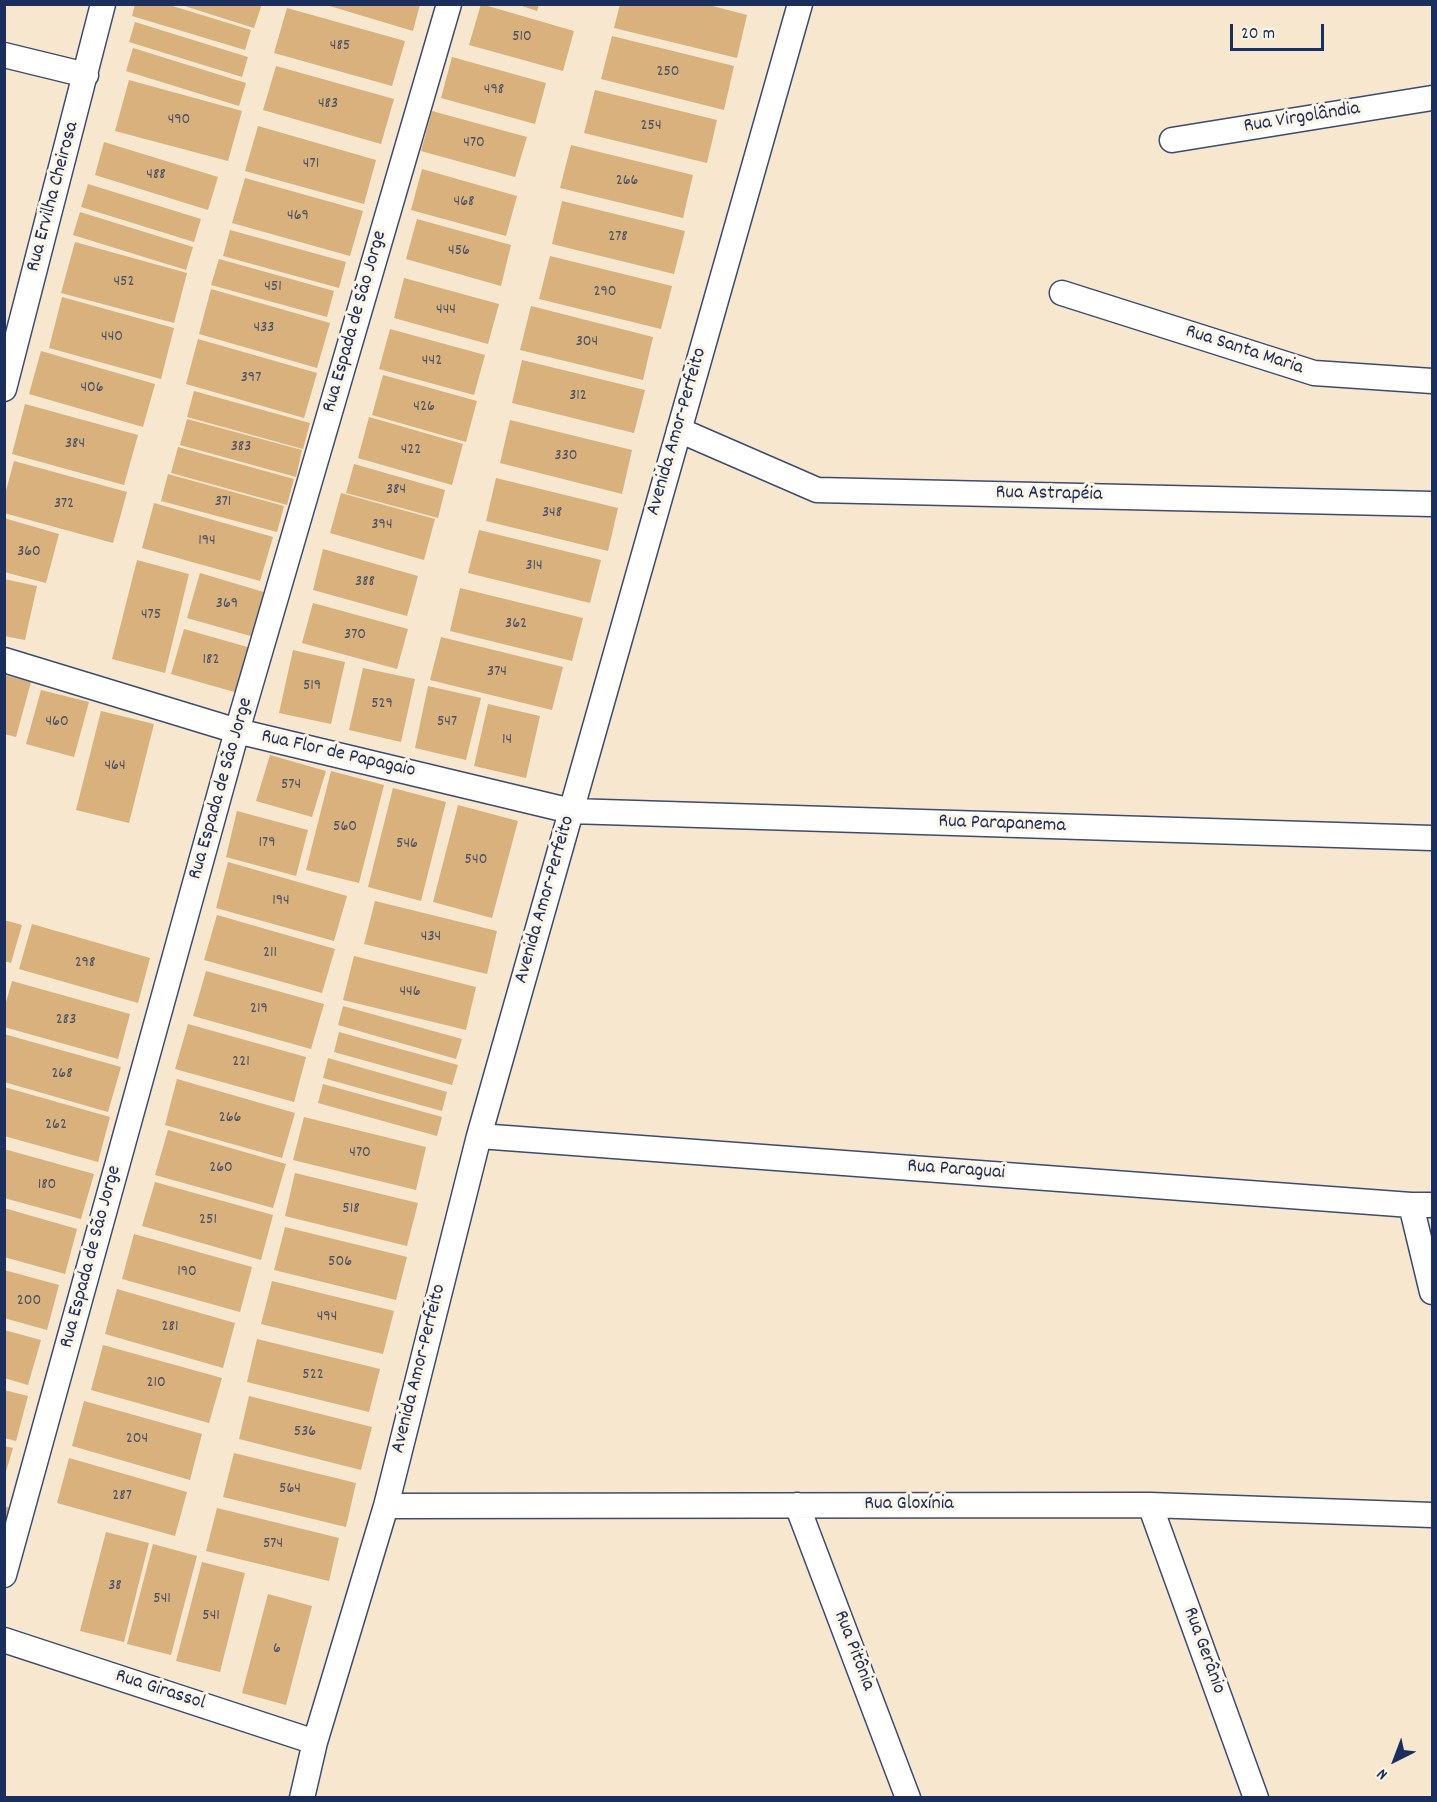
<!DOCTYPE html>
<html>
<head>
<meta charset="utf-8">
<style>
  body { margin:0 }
  #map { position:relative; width:1437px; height:1802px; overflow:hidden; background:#f7e7cf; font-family:Dekko,sans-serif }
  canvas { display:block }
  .frame { position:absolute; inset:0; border:6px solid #1b2f5e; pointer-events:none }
  .north { position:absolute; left:1365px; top:1730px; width:60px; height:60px; -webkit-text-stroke:4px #fcf5e5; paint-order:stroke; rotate:222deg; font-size:16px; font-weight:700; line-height:24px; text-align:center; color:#1b2f5e }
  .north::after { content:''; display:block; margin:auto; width:21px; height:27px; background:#1b2f5e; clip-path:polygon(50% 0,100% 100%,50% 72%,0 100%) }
  .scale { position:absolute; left:1230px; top:24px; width:94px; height:27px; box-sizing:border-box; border:3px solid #1b2f5e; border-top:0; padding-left:8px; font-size:18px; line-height:21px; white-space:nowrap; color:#1b2f5e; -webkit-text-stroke:4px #fcf5e5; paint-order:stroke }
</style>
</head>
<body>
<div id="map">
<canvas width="1437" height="1802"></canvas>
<div class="frame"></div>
<div class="north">N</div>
<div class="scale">20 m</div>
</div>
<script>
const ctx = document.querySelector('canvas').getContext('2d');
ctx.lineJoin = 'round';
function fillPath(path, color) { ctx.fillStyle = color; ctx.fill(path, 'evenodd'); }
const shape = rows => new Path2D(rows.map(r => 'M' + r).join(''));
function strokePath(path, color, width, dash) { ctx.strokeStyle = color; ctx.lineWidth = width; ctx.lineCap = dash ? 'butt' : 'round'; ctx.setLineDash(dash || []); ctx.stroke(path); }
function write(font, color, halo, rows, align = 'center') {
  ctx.font = font + ' Dekko,sans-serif'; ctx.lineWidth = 6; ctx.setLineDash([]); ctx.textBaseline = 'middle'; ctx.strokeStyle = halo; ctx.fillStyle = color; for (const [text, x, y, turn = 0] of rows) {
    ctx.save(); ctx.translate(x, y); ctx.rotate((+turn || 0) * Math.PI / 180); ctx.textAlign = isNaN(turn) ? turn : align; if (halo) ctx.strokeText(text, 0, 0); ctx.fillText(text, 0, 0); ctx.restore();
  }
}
const building = shape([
  [135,4,166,4,251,30,245,50,132,16],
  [178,4,262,4,254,28],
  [323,4,420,4,413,31],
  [481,4,574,31,563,71,469,45],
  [516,4,539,4,537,11],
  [620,4,705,4,747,15,737,58,614,28],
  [287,8,405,41,392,86,274,53],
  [135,22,248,57,242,77,129,42],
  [612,36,734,66,724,110,601,79],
  [133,48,246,83,239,106,126,71],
  [452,57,546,83,535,124,441,98],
  [276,66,394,99,381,144,263,110],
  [129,80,242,111,228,161,115,131],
  [595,90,717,120,707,163,584,133],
  [432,111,527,137,515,177,421,151],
  [258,126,376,160,364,204,245,171],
  [104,142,218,177,208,210,95,175],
  [571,145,693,175,683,218,560,188],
  [422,169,517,196,506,236,411,210],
  [245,178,363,211,350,256,232,223],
  [88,184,201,219,194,242,81,207],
  [562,201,685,231,674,274,552,244],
  [80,212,193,247,186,270,73,235],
  [417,219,511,245,501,286,406,259],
  [230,230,346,262,339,288,223,256],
  [75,242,187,273,174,323,61,293],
  [550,256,672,286,661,329,539,299],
  [219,259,334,291,327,317,211,285],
  [404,278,499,304,488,344,394,318],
  [211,289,330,323,317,368,199,334],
  [62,297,174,328,161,379,49,348],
  [531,306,653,337,643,380,520,350],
  [390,329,485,355,474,395,379,369],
  [198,339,317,373,304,418,186,384],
  [41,351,155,384,143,427,29,394],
  [522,360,645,390,634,433,512,403],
  [383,375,477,401,466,442,372,415],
  [194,391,310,423,303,449,187,417],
  [25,404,138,435,124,485,12,454],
  [369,417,463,444,452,485,358,458],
  [187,419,302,450,296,477,180,445],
  [510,420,632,450,622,494,500,463],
  [178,447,294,479,287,505,171,473],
  [14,461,127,492,113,543,4,513,4,498],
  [354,464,445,490,438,518,346,493],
  [168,474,284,506,277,532,161,501],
  [496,478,618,508,608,551,486,521],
  [341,493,435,519,424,560,330,533],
  [154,503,273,537,260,581,142,548],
  [4,518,59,534,46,583,4,572],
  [479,530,601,560,590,603,468,573],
  [323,549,418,576,407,616,313,590],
  [137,560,189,574,165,673,112,659],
  [200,573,267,593,254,637,187,618],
  [4,579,37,586,25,640,4,636],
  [460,588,583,618,572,661,450,631],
  [313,603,408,629,397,669,302,643],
  [184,629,251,648,238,693,171,674],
  [441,637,563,667,552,710,430,680],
  [293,650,345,662,331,724,279,713],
  [363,668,415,679,401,742,349,730],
  [4,675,31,682,16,737,4,734],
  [428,686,481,698,466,760,415,748],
  [41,690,89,702,74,757,26,744],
  [488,704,540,716,526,778,474,766],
  [101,711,154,724,129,823,76,810],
  [270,755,326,771,312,817,256,801],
  [331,771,384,785,359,883,306,870],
  [393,788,446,802,421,901,368,887],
  [458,805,518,821,492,918,433,902],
  [237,811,308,830,296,876,226,857],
  [228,862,347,896,334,941,216,908],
  [375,901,497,931,487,974,364,944],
  [217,915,335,949,322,993,204,960],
  [4,920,22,925,11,963,4,961],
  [32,924,150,958,138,1003,19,969],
  [354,956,476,987,466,1030,343,1000],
  [206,971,324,1004,311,1049,193,1016],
  [12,981,130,1014,118,1059,4,1027,4,1009],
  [343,1006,462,1039,456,1059,338,1025],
  [188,1024,306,1057,294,1102,175,1069],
  [339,1032,458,1065,452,1085,334,1052],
  [4,1034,121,1067,108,1112,4,1082],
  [328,1058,447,1092,442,1111,323,1078],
  [177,1079,295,1113,282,1158,165,1125],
  [323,1084,442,1117,437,1136,318,1103],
  [4,1087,110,1117,98,1162,4,1136],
  [304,1117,426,1147,416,1190,293,1160],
  [168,1130,286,1164,273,1208,155,1175],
  [4,1149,94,1174,81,1219,4,1198],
  [295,1173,418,1203,407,1246,285,1216],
  [155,1182,273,1215,261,1260,142,1226],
  [4,1208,77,1229,65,1274,4,1257],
  [285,1227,407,1257,396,1300,274,1270],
  [134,1234,252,1267,240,1312,122,1279],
  [4,1270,59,1285,47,1330,4,1318],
  [272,1281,394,1311,383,1354,261,1324],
  [117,1289,235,1323,223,1368,105,1334],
  [4,1330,41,1340,28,1385,4,1378],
  [257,1339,380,1369,369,1412,247,1382],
  [103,1345,222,1378,209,1423,91,1390],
  [4,1390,28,1396,16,1441,4,1438],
  [249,1396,372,1427,361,1470,239,1439],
  [84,1401,202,1434,190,1480,72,1446],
  [4,1446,13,1448,5,1475,4,1475],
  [234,1453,356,1483,346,1527,223,1497],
  [69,1458,187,1492,175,1536,57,1503],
  [4,1506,11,1508,5,1528,4,1528],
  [217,1508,339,1538,329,1581,206,1551],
  [106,1532,149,1543,124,1642,80,1631],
  [153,1544,197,1556,171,1655,127,1644],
  [202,1562,245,1573,220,1672,176,1661],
  [268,1594,312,1606,286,1705,242,1693]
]);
const street = shape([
  [4,55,86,75],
  [1172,140,1432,98],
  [1062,293,1314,373,1432,381],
  [4,389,103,4],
  [679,430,817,490,1432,504],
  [4,660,237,731,571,811,1432,838],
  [479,1136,1411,1205,1432,1205],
  [1411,1205,1432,1292],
  [797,1505,908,1798],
  [1150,1505,1256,1798],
  [386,1506,1150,1505,1432,1515],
  [4,1575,237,731,449,4],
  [4,1640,315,1742],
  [302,1798,315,1742,386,1506,479,1136,800,4]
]);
const numberNames = [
  ["510",522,38],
  ["485",340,47],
  ["250",668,73],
  ["498",494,91],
  ["483",328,105],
  ["490",179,121],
  ["254",651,127],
  ["470",474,144],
  ["471",311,165],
  ["488",156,176],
  ["266",627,182],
  ["468",464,203],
  ["469",298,217],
  ["278",618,238],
  ["456",459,252],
  ["452",124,283],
  ["451",273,288],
  ["290",605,293],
  ["444",446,311],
  ["433",264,329],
  ["440",112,338],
  ["304",587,343],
  ["442",432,362],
  ["397",251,379],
  ["406",92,389],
  ["312",578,397],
  ["426",424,408],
  ["384",75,445],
  ["383",241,448],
  ["422",411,451],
  ["330",566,457],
  ["384",396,491],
  ["371",223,503],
  ["372",64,505],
  ["348",552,514],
  ["394",382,526],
  ["194",207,542],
  ["360",29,553],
  ["314",534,567],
  ["388",365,583],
  ["369",227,605],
  ["475",151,616],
  ["362",516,625],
  ["370",355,636],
  ["182",211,661],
  ["374",497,673],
  ["519",312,687],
  ["529",382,705],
  ["460",57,723],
  ["547",447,723],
  ["14",507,741],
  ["464",115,767],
  ["574",291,786],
  ["560",345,828],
  ["179",267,844],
  ["546",407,845],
  ["540",476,861],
  ["194",281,902],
  ["434",431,938],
  ["211",270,954],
  ["298",85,964],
  ["446",410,993],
  ["219",259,1010],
  ["283",66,1021],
  ["221",241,1063],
  ["268",62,1075],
  ["266",230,1119],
  ["262",56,1126],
  ["470",360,1154],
  ["260",221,1169],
  ["180",47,1186],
  ["518",351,1210],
  ["251",208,1221],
  ["506",340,1263],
  ["190",187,1273],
  ["200",29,1302],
  ["494",327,1318],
  ["281",170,1328],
  ["522",313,1376],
  ["210",156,1384],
  ["536",305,1433],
  ["204",137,1440],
  ["564",290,1490],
  ["287",122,1497],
  ["574",273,1545],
  ["38",115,1587],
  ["541",162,1600],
  ["541",211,1617],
  ["6",277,1650]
];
const streetNames = [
  ["Rua Virgolândia",1302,119,-9],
  ["Rua Ervilha Cheirosa",54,197,-75],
  ["Rua Espada de São Jorge",356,322,-74],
  ["Rua Santa Maria",1244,351,18],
  ["Avenida Amor-Perfeito",678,432,-74],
  ["Rua Astrapéia",1049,495,1],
  ["Rua Flor de Papagaio",338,755,13],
  ["Rua Espada de São Jorge",222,789,-74],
  ["Rua Parapanema",1002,825,2],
  ["Avenida Amor-Perfeito",546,900,-74],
  ["Rua Paraguai",956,1171,4],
  ["Rua Espada de São Jorge",92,1257,-75],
  ["Avenida Amor-Perfeito",420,1369,-76],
  ["Rua Gloxínia",909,1505],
  ["Rua Pitônia",853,1651,69],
  ["Rua Gerânio",1203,1651,70],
  ["Rua Girassol",160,1691,18]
];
fillPath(building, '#d8b17c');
strokePath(street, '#3c4b6f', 27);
strokePath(street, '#fff', 24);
write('16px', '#4a5066', null, numberNames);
write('20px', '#1b2f5e', '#fcf5e5', streetNames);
</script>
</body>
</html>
